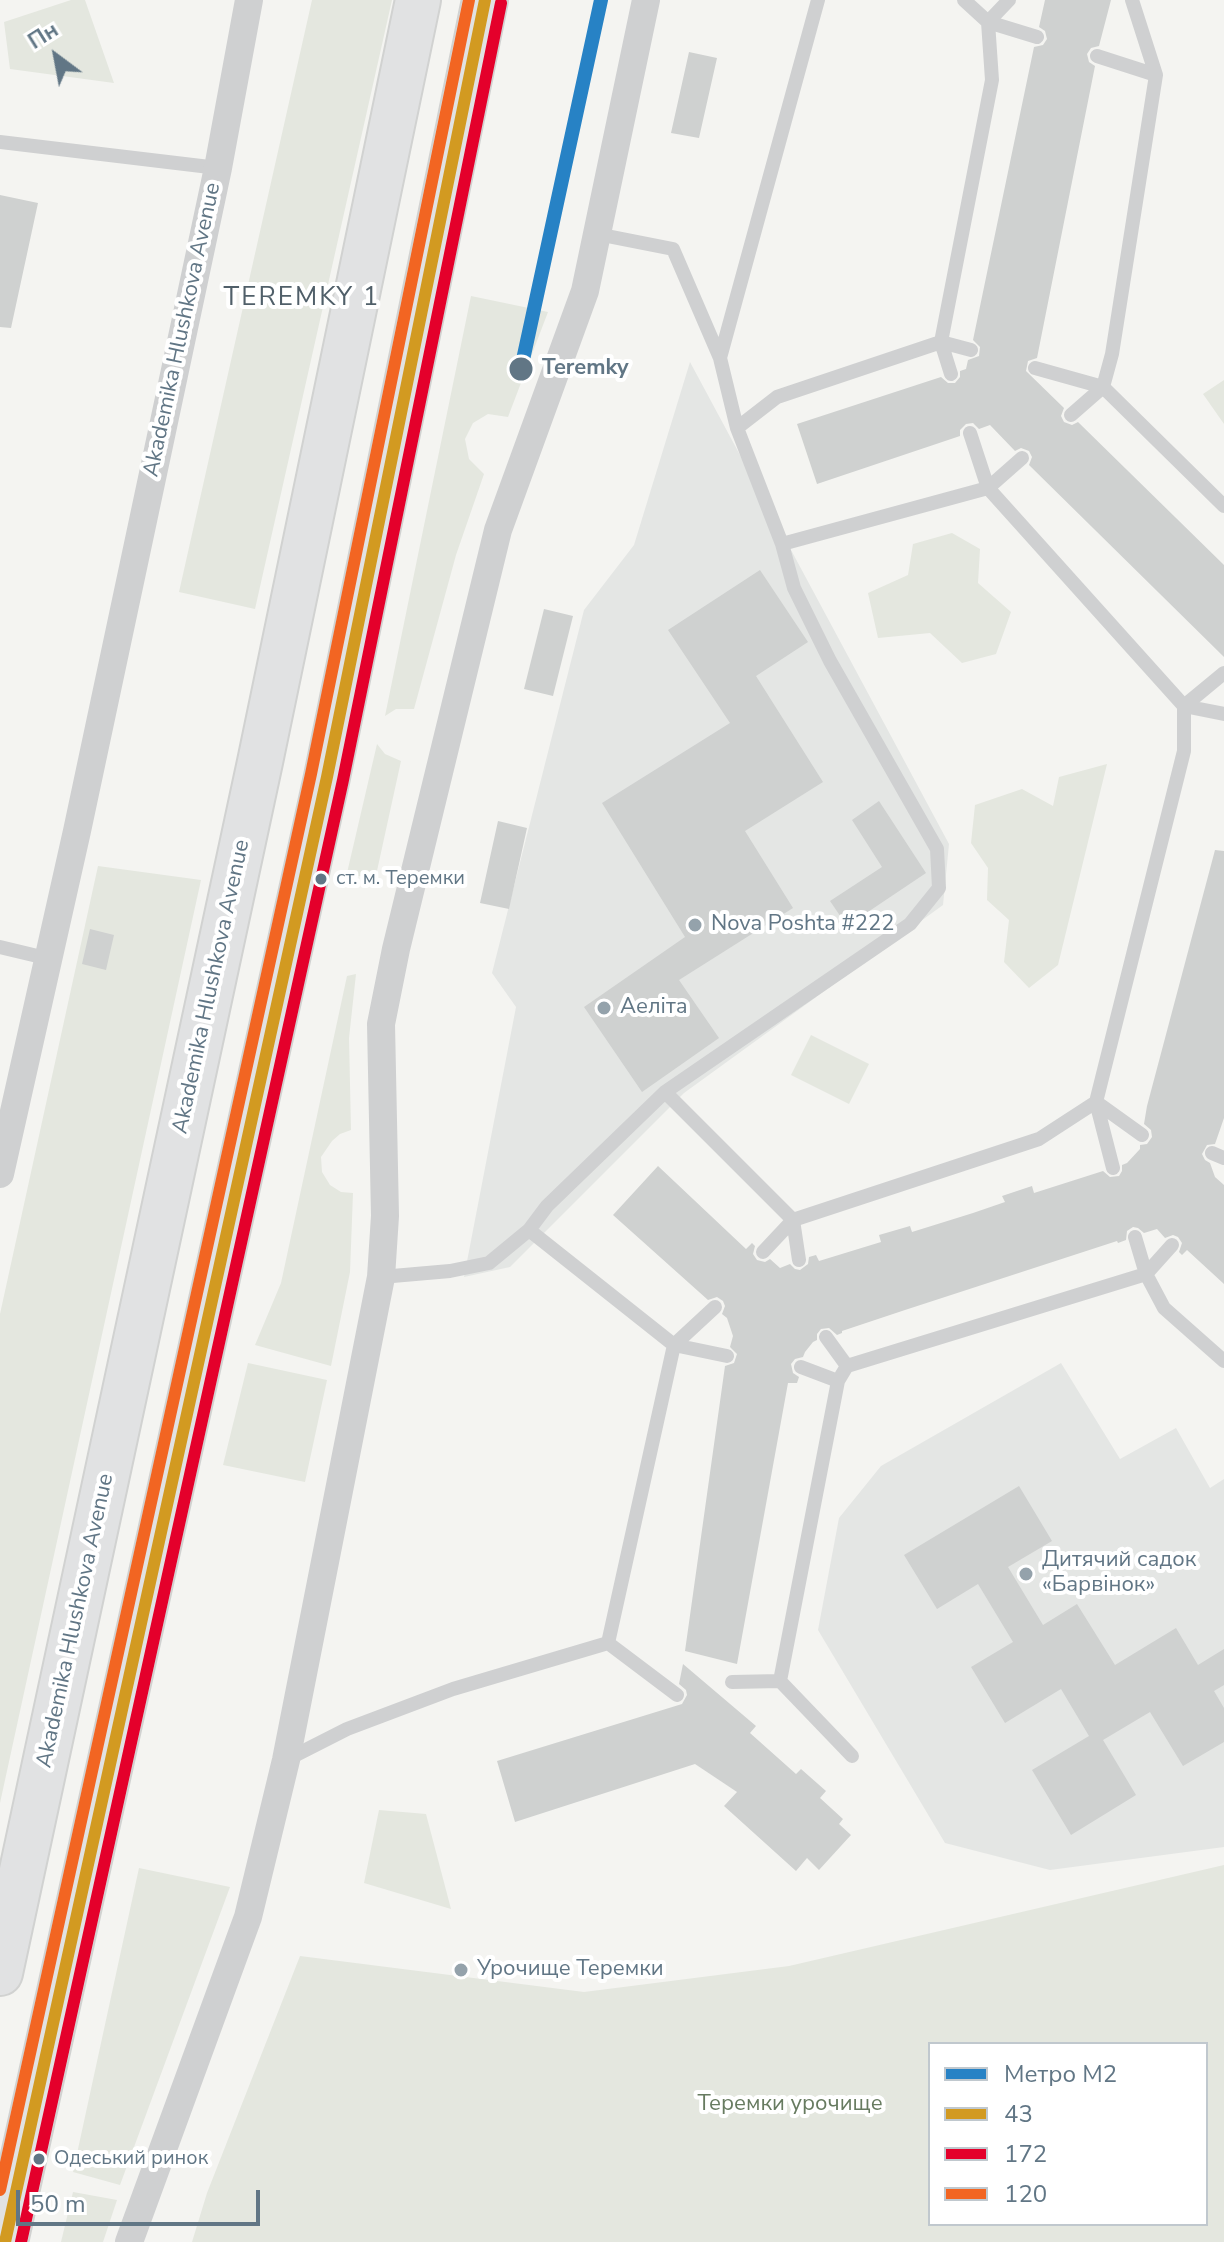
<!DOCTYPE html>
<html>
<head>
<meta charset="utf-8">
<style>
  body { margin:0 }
  #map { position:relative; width:1224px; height:2242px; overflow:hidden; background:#f4f4f1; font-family:"Nunito Sans",sans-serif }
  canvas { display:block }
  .legend { position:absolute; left:928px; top:2042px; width:280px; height:184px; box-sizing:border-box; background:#fff; border:2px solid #c0c8ce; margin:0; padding:10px 14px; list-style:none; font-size:24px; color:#617685 }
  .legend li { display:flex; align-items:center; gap:16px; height:40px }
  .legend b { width:40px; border:2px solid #c0c8ce }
  .north { position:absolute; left:16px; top:16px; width:80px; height:80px; -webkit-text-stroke:6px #fff; paint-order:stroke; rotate:328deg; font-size:22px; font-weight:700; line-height:32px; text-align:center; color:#617685 }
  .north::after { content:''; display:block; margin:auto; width:28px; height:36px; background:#617685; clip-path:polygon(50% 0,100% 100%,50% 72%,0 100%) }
  .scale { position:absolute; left:16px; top:2190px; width:244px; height:36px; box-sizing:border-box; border:4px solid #617685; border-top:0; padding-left:10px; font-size:24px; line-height:28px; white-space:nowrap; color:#617685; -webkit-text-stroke:6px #fff; paint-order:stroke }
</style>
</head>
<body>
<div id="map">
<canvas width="1224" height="2242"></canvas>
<ul class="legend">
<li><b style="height:10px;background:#2782c5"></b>Метро M2</li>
<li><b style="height:10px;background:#d29a21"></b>43</li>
<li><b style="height:10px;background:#e4002b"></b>172</li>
<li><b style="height:10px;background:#f26522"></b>120</li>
</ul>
<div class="north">Пн</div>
<div class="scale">50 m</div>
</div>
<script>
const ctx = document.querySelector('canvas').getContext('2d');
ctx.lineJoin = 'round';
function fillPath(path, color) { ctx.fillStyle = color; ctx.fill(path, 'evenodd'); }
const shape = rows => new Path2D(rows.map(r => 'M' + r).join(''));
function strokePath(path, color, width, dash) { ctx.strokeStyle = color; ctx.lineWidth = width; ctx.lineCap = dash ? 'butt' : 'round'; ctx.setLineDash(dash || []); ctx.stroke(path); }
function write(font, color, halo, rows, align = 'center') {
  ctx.font = font + ' "Nunito Sans",sans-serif'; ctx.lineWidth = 8; ctx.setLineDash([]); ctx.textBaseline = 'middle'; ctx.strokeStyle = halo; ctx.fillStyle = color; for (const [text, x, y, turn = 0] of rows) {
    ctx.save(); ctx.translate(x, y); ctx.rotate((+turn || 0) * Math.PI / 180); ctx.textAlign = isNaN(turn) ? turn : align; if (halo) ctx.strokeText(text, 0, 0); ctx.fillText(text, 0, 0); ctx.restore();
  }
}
const built = shape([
  [690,362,949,844,943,905,684,1093,510,1267,464,1277,516,1007,492,973,584,610,634,545],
  [1061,1363,1120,1459,1176,1428,1210,1488,1224,1479,1224,1847,1050,1870,945,1843,818,1630,839,1518,881,1466]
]);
const green = shape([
  [71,0,85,0,114,83,10,69,4,22],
  [312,0,392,0,255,609,179,592],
  [471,296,548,312,508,417,488,414,473,423,465,439,469,459,484,474,456,555,414,709,396,709,385,716],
  [1224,380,1224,424,1203,394],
  [952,533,980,549,978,583,1011,612,996,654,962,663,930,633,878,638,868,593,908,575,913,544],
  [377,744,385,754,401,761,375,880,347,873],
  [1107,764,1058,965,1029,988,1004,962,1009,920,987,900,988,868,971,843,975,805,1022,789,1053,806,1059,777],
  [98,866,201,880,0,1803,0,1314],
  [356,974,349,1038,351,1130,340,1134,332,1141,321,1157,322,1172,330,1185,341,1192,353,1193,350,1272,331,1366,255,1345,281,1283,347,976],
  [811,1035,869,1064,849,1104,791,1075],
  [248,1363,327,1380,305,1482,223,1465],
  [379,1810,426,1814,451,1909,364,1883],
  [1224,1865,1224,2242,192,2242,207,2193,300,1956,584,1992,789,1966],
  [1206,2044,1206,2224,930,2224,930,2044],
  [139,1868,230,1887,120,2185,73,2172],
  [73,2192,117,2200,103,2242,61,2242]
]);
const building = shape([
  [1045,0,1111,0,1099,46,1091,48,1087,54,1089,62,1095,66,1037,358,1028,361,1026,371,1064,408,1061,416,1064,422,1072,425,1078,422,1224,565,1224,657,1029,465,1032,457,1029,451,1021,448,1015,451,990,425,979,429,973,423,966,424,960,430,960,436,817,484,797,424,941,377,948,383,955,383,960,377,960,371,966,369,968,360,979,356,980,347,973,340,1034,47,1043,45,1047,39,1045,31,1039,27],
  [689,52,717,58,699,138,671,133],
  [0,195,38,203,11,328,0,327],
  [760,570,808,642,756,676,823,782,745,831,793,908,679,980,719,1038,642,1092,584,1007,685,937,602,803,730,723,668,630],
  [544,609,573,616,553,696,524,689],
  [879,801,926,873,847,926,830,901,882,867,852,820],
  [498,821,527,828,509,909,480,903],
  [1215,850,1224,851,1224,1118,1215,1144,1207,1145,1202,1154,1205,1160,1210,1163,1215,1177,1224,1185,1224,1284,1187,1250,1182,1255,1179,1252,1182,1243,1178,1237,1173,1235,1165,1238,1157,1229,1144,1233,1138,1228,1133,1227,1127,1231,1126,1240,1118,1243,1117,1241,905,1310,842,1331,842,1333,837,1335,829,1328,821,1329,817,1334,817,1340,813,1342,805,1352,803,1357,795,1359,791,1364,793,1373,799,1377,797,1383,788,1383,737,1664,685,1651,725,1366,734,1363,737,1354,730,1347,733,1336,727,1318,722,1314,725,1306,723,1301,717,1297,708,1300,613,1215,658,1166,746,1249,752,1243,755,1246,753,1254,757,1260,765,1262,770,1259,780,1268,790,1264,795,1269,800,1270,808,1264,809,1257,816,1255,819,1261,881,1242,879,1235,910,1226,912,1232,973,1213,1005,1202,1002,1196,1032,1186,1034,1193,1103,1171,1110,1177,1119,1176,1122,1171,1122,1165,1127,1163,1140,1149,1140,1145,1147,1144,1152,1137,1151,1130,1144,1124,1147,1106],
  [90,929,114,935,106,970,82,964],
  [1019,1486,1052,1541,1008,1567,1043,1625,1077,1604,1115,1665,1176,1628,1198,1665,1224,1649,1224,1685,1214,1691,1224,1708,1224,1742,1183,1766,1150,1712,1103,1740,1136,1795,1071,1835,1032,1770,1089,1736,1061,1689,1005,1723,971,1667,1013,1642,978,1584,937,1609,904,1555],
  [683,1664,756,1726,750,1733,796,1774,801,1769,826,1791,820,1798,843,1819,839,1824,851,1835,819,1870,807,1858,796,1871,724,1806,737,1792,695,1764,515,1822,497,1761,682,1704,687,1695,686,1690,679,1684]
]);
const lane = shape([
  [1009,0,988,22,1037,37],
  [1132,0,1156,75,1112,354,1103,387,1224,506],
  [1097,56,1156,75],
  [0,142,218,168],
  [597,234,673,249,720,358],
  [1035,368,1103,387],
  [951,374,941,342,971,350],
  [1071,415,1103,387],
  [737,428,777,397,941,342,992,80,988,22,964,0],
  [970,433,988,488,1022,458],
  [782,544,988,488,1184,706,1184,751,1096,1102,1113,1168],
  [1184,706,1224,673],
  [1184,706,1224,714],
  [0,947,50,959],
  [665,1092,793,1220,1039,1139,1096,1102,1142,1135],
  [1212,1153,1224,1158],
  [793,1220,799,1260],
  [1135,1237,1146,1274,1164,1308,1224,1361],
  [763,1252,793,1220],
  [381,1277,450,1271,489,1263,529,1230,547,1206,665,1092,910,924,939,888,937,849,830,661,794,588,782,544,737,428,720,358,818,0],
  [826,1337,847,1366,838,1381,780,1681,852,1756],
  [674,1345,715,1307],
  [674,1345,727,1356],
  [847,1366,1146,1274,1172,1245],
  [801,1367,838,1381],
  [608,1643,677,1695],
  [732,1682,780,1681],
  [286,1760,347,1729,453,1689,608,1643,674,1345,529,1230]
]);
const street = shape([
  [0,1174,77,831,218,168,249,0],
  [129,2242,248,1917,286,1760,381,1277,385,1216,381,1024,396,949,498,530,585,291,646,0]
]);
const highway = shape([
  [0,1973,260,762,418,0],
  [5,2242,327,777,485,0]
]);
const bus1 = shape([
  [5,2242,327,777,485,0]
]);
const bus2 = shape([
  [21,2242,343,780,501,3]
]);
const bus3 = shape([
  [0,2190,311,774,469,0]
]);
const metro1 = shape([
  [521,369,601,0]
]);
const markers = [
  [521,369,13,"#617685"],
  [321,879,7,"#617685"],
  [695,925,8,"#94a2ab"],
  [604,1008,8,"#94a2ab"],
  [1026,1574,8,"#94a2ab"],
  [461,1970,8,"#94a2ab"],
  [39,2159,7,"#617685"]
];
const busNames = [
  ["ст. м. Теремки",336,879],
  ["Одеський ринок",54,2159]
];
const streetNames = [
  ["Akademika Hlushkova Avenue",183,330,-78],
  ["Akademika Hlushkova Avenue",212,987,-78],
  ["Akademika Hlushkova Avenue",76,1621,-78]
];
const stopNames = [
  ["Teremky",542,369]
];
const poiNames = [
  ["Nova Poshta #222",711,925],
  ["Аеліта",620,1008],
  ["Дитячий садок",1042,1561],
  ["«Барвінок»",1042,1586],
  ["Урочище Теремки",477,1970]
];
const parkNames = [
  ["Теремки урочище",790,2105]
];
const quarterNames = [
  ["TEREMKY 1",302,299]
];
fillPath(built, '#e4e6e4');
fillPath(green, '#e4e7df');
fillPath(building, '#cfd1d0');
strokePath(highway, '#d1d2d1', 48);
strokePath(lane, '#cfd0d1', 14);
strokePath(street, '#cfd0d1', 28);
strokePath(highway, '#e1e2e3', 44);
strokePath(bus1, '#d29a21', 12);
strokePath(bus2, '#e4002b', 12);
strokePath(bus3, '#f26522', 12);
strokePath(metro1, '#2782c5', 14);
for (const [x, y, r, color] of markers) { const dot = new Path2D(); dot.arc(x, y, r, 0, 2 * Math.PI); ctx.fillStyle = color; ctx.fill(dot); strokePath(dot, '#fff', 3); }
write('20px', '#617685', '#fff', busNames, 'left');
write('22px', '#617685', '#fff', streetNames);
write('bold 22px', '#617685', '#fff', stopNames, 'left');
write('22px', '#617685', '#fff', poiNames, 'left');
write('22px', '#677b60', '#fff', parkNames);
ctx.letterSpacing = '2px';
write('26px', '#505f69', '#fff', quarterNames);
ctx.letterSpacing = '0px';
</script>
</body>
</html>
